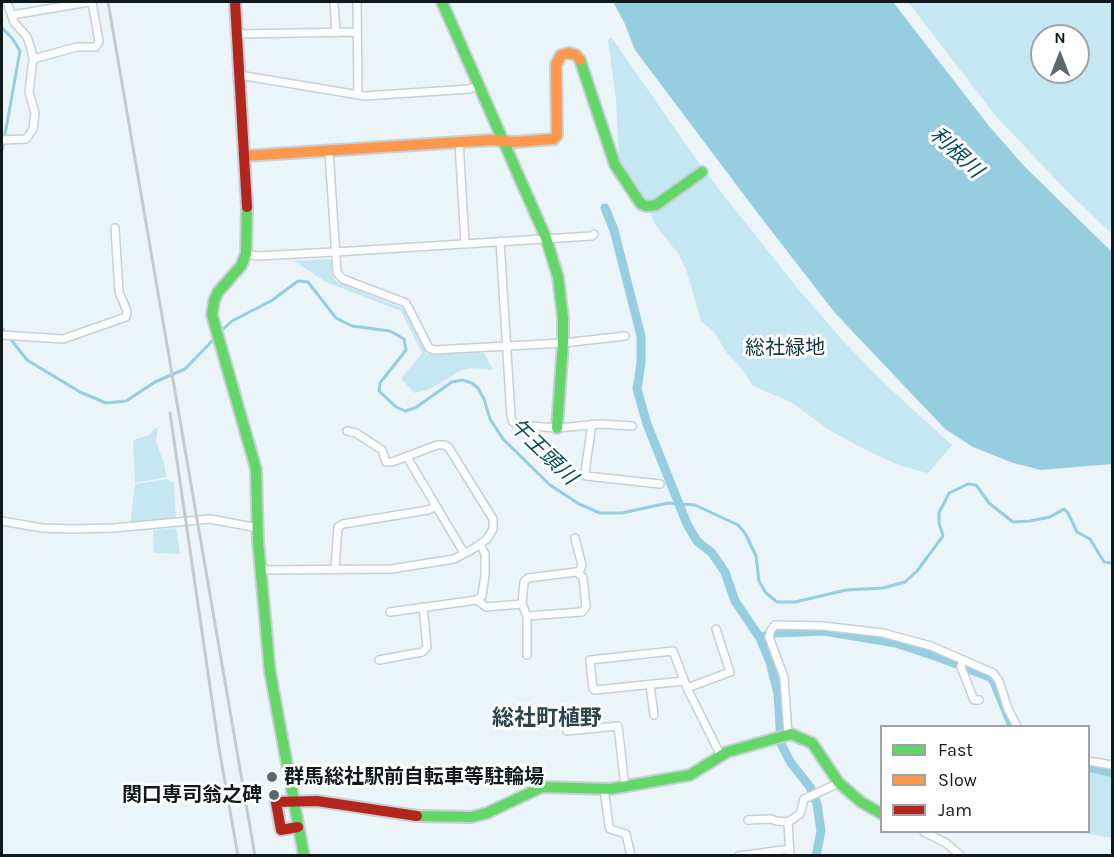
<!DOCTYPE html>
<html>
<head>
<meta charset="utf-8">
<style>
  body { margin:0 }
  #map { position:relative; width:1114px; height:857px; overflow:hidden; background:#ebf4f8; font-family:Karla,sans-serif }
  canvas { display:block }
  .frame { position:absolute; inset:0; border:3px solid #101a1d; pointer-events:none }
  .legend { position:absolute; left:880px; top:725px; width:210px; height:108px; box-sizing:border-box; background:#fff; border:2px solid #9fa3a5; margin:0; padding:8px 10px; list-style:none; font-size:18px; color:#101a1d }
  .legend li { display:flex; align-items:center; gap:12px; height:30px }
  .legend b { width:30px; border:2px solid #9fa3a5 }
  .north { position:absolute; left:1030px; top:24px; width:60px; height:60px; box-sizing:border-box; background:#fff; border:2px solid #9fa3a5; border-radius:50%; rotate:0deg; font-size:16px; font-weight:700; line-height:24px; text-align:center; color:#101a1d }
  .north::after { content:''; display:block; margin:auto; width:21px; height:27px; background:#5d666a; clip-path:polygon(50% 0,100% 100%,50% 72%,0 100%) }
</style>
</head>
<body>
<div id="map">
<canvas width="1114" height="857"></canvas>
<div class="frame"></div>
<ul class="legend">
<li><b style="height:8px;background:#63d668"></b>Fast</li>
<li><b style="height:8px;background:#ff974d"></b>Slow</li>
<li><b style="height:8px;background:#b3261e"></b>Jam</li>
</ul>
<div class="north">N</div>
</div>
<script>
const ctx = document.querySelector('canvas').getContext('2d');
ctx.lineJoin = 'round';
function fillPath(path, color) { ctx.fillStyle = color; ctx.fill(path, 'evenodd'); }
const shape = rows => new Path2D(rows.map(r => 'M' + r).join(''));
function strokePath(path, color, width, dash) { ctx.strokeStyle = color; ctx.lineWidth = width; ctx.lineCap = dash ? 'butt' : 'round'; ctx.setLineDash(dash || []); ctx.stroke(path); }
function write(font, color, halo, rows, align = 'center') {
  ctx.font = font + ' Karla,"Noto Sans JP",sans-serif'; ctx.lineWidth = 6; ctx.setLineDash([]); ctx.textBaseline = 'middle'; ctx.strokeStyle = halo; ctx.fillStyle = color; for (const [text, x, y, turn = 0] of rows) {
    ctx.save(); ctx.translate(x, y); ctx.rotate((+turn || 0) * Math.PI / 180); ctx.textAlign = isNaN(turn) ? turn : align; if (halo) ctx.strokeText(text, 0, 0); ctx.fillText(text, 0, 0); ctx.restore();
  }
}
const green = shape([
  [908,2,1112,2,1112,234,1063,187,995,115],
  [1042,36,1078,36,1078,72,1042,72],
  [611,37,706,173,798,289,846,344,888,387,952,445,930,471,927,473,899,465,866,450,829,430,791,402,753,386,740,366,726,352,715,333,701,321,686,269,679,255,655,224,650,211,623,171,619,161,616,99,608,40],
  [329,259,333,262,334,279,337,282,404,309,427,354,484,353,493,370,472,368,462,370,430,389,415,393,401,379,422,353,401,311,326,282,294,261],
  [158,427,156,441,165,467,166,477,135,483,133,440,150,435,154,429],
  [167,479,174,483,176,520,130,525,135,484],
  [176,528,180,554,154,553,153,530],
  [1089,770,1112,775,1112,838,1078,832,1088,832]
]);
const water = shape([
  [613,2,893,2,989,126,1024,166,1112,252,1112,464,1041,470,1013,463,973,447,945,429,835,313,756,211,635,50,624,22]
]);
const stream = shape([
  [2,28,12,38,20,51,2,151],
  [2,328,27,360,80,392,106,403,126,401,155,382,185,369,215,338],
  [221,331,232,321,271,301,298,281,308,282,336,318,352,326,390,331,404,339,406,350,380,383,379,391,396,407,405,411,415,408,452,382,462,380,472,383,478,388,484,399,490,419,503,439,550,485,579,504,600,513,622,513,668,503,695,505,738,525,745,533,756,556,759,581,766,593,777,602,795,602,846,590,883,588,905,582,917,571,943,536,939,523,939,513,949,493,968,484,976,485,989,503,1013,522,1030,521,1050,517,1064,509,1068,513,1077,532,1090,539,1104,562,1112,563]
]);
const canal = shape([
  [605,208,614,230,641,336,641,363,637,389,647,424,687,524,697,541,712,553,725,572,735,601,760,638,770,662,778,694,781,744,791,763,810,787,817,804,821,831,816,856],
  [762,637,776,633,824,631,896,643,941,658,990,677,994,682,1012,726],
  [1088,767,1112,773]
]);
const street = shape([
  [334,2,336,33],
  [357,2,358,95],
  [12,15,89,2],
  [237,34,357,32],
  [33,59,77,47,96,47,99,41,92,2],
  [239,75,365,96,469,89,479,85],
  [2,140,26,139,33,129,35,113,29,92,33,59,31,49,27,37,14,22,7,2],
  [459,142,465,243],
  [329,151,337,273,343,279,406,303,429,348,434,350,563,343,625,336],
  [500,241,511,416,513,422,518,425,557,428,601,424,632,426],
  [246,254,257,256,335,252,592,236,594,234],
  [2,335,63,339,126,317,127,311,119,292,115,228],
  [592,424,585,472,586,476,660,484],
  [407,457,464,553],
  [2,521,42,528,72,529,114,528,210,519,258,528],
  [575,538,582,565,579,574],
  [335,569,338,527,343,524,428,510,436,506],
  [261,570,391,569,454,559,473,549,487,539,493,529,493,519,449,448,445,445,437,445,392,462,386,462,382,450,356,433,347,431],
  [576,572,583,577,586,607,582,612,527,616,522,604,524,582,528,578,576,572],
  [477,600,486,607,522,604],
  [390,612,477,600,482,596,485,575,485,554,480,544],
  [527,655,527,616],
  [379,660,422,652,427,647,423,607],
  [963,660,961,667,974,700,979,700],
  [684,681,595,690,593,689,590,660,673,651,687,688,721,756],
  [650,685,654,715],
  [687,688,730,672,716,629],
  [567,731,618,726,625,787],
  [788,734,784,677,769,637,771,630,775,625,823,626,883,633,931,646,993,673,999,681,1008,709,1017,726],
  [1088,761,1112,765],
  [604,789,609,826,610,829,626,834,631,856],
  [748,820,771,819,776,821,788,822],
  [924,832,946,843,961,856],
  [739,856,790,849],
  [790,856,788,822,800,814,804,799,839,783]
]);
const fast = shape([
  [442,2,546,238,558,277,563,318,563,343,557,428],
  [580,60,615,165,641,204,647,206,656,205,702,172],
  [247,207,246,254,241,266,218,292,214,301,212,315,256,469,258,541,270,672,304,856],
  [417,816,472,817,487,813,542,787,610,789,690,775,727,752,791,734,812,743,839,783,861,802,882,814]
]);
const slow = shape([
  [244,156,492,140,514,142,554,139,557,135,556,65,561,55,569,53,576,55,580,60]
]);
const jam = shape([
  [235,2,247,207],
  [298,827,281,830,276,802,317,801,417,816]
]);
const rail = shape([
  [108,2,255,856],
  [170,413,219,748,238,856]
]);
const markers = [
  [272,777,6,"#5d666a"],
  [274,795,6,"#5d666a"]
];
const parkNames = [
  ["総社緑地",785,348]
];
const poiNames = [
  ["群馬総社駅前自転車等駐輪場",284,777],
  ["関口専司翁之碑",262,795,"right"]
];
const waterNames = [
  ["利根川",956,153,43],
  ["午王頭川",543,452,44]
];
const quarterNames = [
  ["総社町植野",547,719]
];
fillPath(green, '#c4e7f2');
fillPath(water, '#96cee0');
strokePath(stream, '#96cee0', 3);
strokePath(canal, '#96cee0', 9);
strokePath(street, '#c7d0d4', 10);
strokePath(fast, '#c7d0d4', 14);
strokePath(slow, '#c7d0d4', 14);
strokePath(jam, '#c7d0d4', 14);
strokePath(street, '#fcfdfe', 7);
strokePath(fast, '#63d668', 10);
strokePath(slow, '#ff974d', 10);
strokePath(jam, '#b3261e', 10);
strokePath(rail, '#c7cacc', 3);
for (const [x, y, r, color] of markers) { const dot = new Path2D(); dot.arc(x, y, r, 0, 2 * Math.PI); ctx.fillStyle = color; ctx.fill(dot); strokePath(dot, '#fff', 2); }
write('20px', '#113641', '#fff', parkNames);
write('bold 20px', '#101a1d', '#fff', poiNames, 'left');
write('italic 21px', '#054c5c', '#fff', waterNames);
write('bold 22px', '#2c444b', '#fff', quarterNames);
</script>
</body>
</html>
